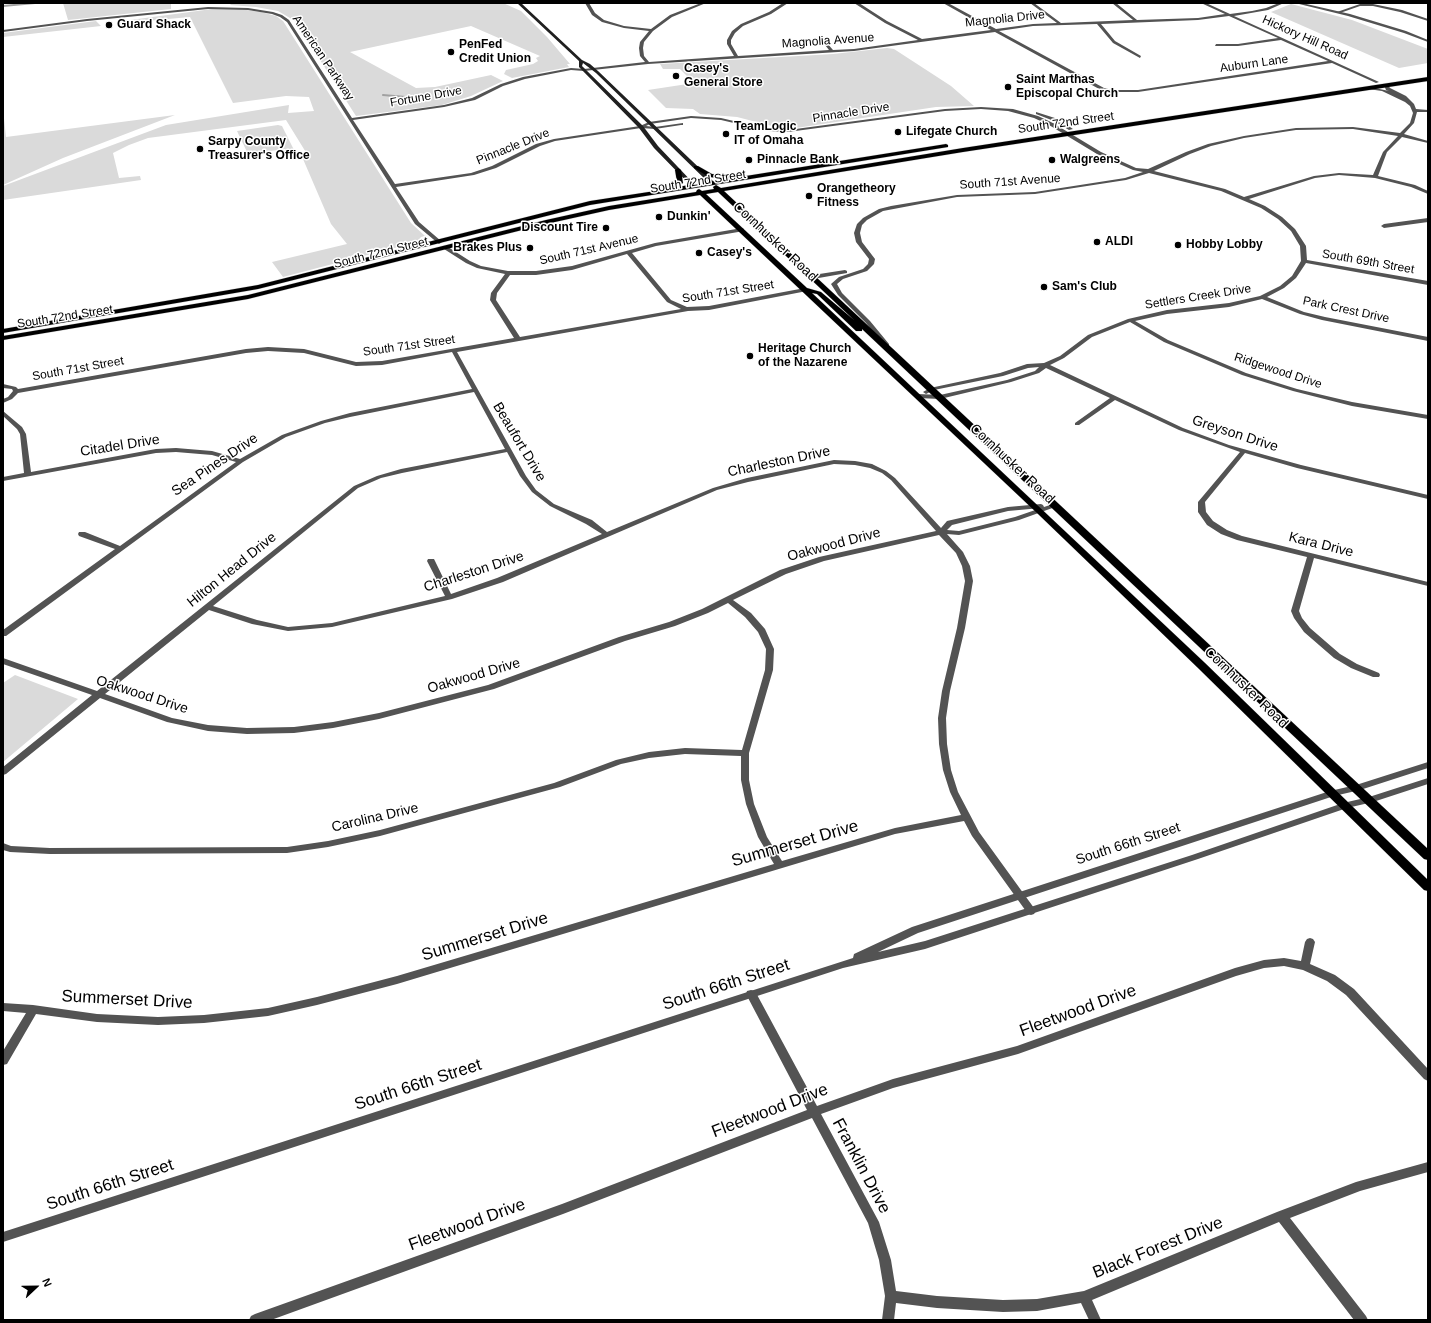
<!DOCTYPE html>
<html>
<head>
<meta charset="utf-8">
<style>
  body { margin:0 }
  #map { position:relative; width:1431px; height:1323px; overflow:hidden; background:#fff; font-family:Arial,sans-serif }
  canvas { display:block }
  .frame { position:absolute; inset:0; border:4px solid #000; pointer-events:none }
  .north { position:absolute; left:16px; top:1267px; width:40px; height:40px; -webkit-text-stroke:3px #fff; paint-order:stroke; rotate:68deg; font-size:11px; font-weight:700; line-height:16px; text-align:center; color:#000 }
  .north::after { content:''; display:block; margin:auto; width:14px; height:18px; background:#000; clip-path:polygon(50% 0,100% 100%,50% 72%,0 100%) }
</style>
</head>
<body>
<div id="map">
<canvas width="1431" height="1323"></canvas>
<div class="frame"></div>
<div class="north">N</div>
</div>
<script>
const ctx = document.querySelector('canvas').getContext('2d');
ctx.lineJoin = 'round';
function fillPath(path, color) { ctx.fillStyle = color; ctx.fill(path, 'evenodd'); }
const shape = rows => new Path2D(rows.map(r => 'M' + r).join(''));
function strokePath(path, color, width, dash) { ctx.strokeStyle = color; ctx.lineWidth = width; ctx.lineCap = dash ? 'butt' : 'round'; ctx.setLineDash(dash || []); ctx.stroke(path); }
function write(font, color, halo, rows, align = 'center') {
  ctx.font = font + ' Arial,sans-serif'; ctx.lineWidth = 3; ctx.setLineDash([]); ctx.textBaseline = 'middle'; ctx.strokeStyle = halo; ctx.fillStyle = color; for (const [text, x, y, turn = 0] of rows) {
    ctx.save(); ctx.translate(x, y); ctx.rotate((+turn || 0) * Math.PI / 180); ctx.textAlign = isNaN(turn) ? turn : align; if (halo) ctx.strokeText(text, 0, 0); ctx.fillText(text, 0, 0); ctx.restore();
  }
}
const green = shape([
  [63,3,171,3,171,9,68,20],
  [232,3,503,3,521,11,547,37,570,64,567,64,569,67,512,78,504,74,506,70,533,64,538,61,536,58,540,56,471,26,350,52,416,88,435,87,491,75,503,81,471,96,442,105,356,116,295,21,278,11,256,7,230,5],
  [1291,4,1352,20,1428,49,1428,63,1399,68,1271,12],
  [212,9,239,9,261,12,276,16,283,21,411,223,425,236,421,237,417,242,283,277,272,262,347,244,331,224,303,159,307,154,286,120,148,138,129,145,113,153,119,178,140,176,141,180,3,200,3,186,166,125,289,105,288,113,314,111,309,97,286,96,233,103,190,17,124,23,123,21],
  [96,21,101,26,3,37,3,33],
  [887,48,894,49,951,86,974,106,936,107,796,128,780,128,737,117,700,114,693,109,666,108,648,90,694,83,680,69,663,69,660,64,833,54],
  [3,109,6,137,175,115,63,158,3,185],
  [278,125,282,126,294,150,287,152,285,149,248,154,237,131],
  [15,675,78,699,3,762,3,683]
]);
const stream = shape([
  [3,6,35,3],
  [383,95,428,99]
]);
const minor = shape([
  [585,3,589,3,595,13,604,20,624,26,651,29,670,15,701,3,706,3,672,17,653,31,644,42,643,48,644,56,649,62,734,56,727,44,727,40,732,31,741,24,769,12,783,3,788,3,771,14,743,26,735,33,731,40,731,44,738,56,829,50,818,36,820,35,833,50,854,49,918,40,885,23,854,3,859,3,887,21,922,39,991,30,943,3,948,3,996,29,1033,24,1057,23,1030,3,1034,3,1061,23,1133,20,1112,3,1116,3,1137,20,1198,18,1225,14,1201,3,1206,3,1230,14,1252,11,1266,8,1279,3,1284,3,1268,10,1234,16,1379,82,1376,83,1332,63,1138,92,1113,92,1101,90,995,32,854,51,648,64,584,71,571,70,525,79,503,86,475,100,444,107,353,120,395,184,471,173,492,166,536,144,554,139,640,126,649,122,691,116,721,118,768,129,788,130,945,109,981,107,1013,109,1038,116,1053,123,1101,152,1136,168,1148,169,1186,152,1208,144,1244,136,1296,128,1353,127,1400,133,1410,123,1413,113,1410,106,1405,102,1382,91,1368,89,1368,87,1370,87,1389,91,1386,90,1384,85,1387,84,1390,88,1406,96,1414,104,1416,109,1428,110,1428,112,1417,112,1414,123,1404,134,1428,141,1428,143,1402,137,1387,152,1378,176,1415,185,1428,191,1428,194,1411,187,1375,178,1339,175,1315,178,1249,199,1265,206,1282,217,1295,229,1306,246,1307,260,1428,281,1428,285,1306,263,1296,278,1284,288,1267,297,1304,312,1325,317,1428,337,1428,341,1322,320,1300,314,1262,299,1229,307,1167,314,1135,321,1168,340,1246,373,1297,389,1352,402,1428,415,1428,419,1352,406,1293,391,1242,375,1164,342,1130,322,1092,337,1064,358,1050,365,1183,428,1229,445,1301,465,1428,495,1428,499,1297,468,1245,453,1205,502,1206,512,1213,521,1227,530,1242,536,1428,582,1428,586,1314,558,1299,611,1302,618,1310,628,1340,654,1357,664,1379,673,1380,675,1379,677,1373,677,1351,668,1334,658,1304,632,1294,618,1291,611,1307,557,1237,540,1221,534,1207,525,1198,512,1198,502,1240,452,1179,430,1115,400,1079,425,1075,425,1075,423,1110,398,1046,368,1039,373,1011,382,940,399,918,398,915,396,918,394,940,395,1007,380,1035,371,1039,367,1028,368,1003,376,934,390,926,394,923,392,930,388,1000,373,1027,364,1044,363,1060,356,1088,335,1128,319,1167,310,1229,303,1260,296,1280,286,1292,276,1301,261,1300,246,1291,231,1278,219,1261,208,1221,191,1149,173,1126,180,1035,194,957,197,883,211,867,220,862,225,860,233,862,242,875,259,874,264,867,271,843,279,837,284,842,293,870,321,889,344,889,346,887,347,885,346,866,323,838,295,831,284,839,277,863,269,868,264,869,259,856,242,854,233,857,224,863,218,879,209,891,206,957,195,1035,192,1125,178,1143,172,1133,170,1097,154,1049,125,1034,118,1008,111,981,109,945,111,788,132,768,131,721,120,691,118,650,124,646,126,655,127,683,123,683,125,681,125,655,129,641,128,555,141,540,146,496,168,474,175,396,187,419,222,441,241,442,242,439,244,415,224,287,22,280,17,272,14,248,10,208,9,87,21,3,32,3,30,87,19,208,7,248,8,273,12,282,15,289,20,352,118,444,105,472,98,501,84,523,77,571,68,584,69,645,62,640,56,639,48,640,42,649,31,624,28,602,22,592,15,585,3],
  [1229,16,1278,38,1238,44,1216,44,1215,46,1238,46,1281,40,1328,61,1138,90,1113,90,1104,88,999,31,1033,26,1097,24,1113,43,1140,58,1141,56,1115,41,1101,24,1198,20,1229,16],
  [1353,129,1398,136,1383,152,1373,175,1339,173,1314,176,1244,197,1225,189,1154,171,1190,154,1211,146,1244,138,1296,130,1353,129],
  [1360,4,1373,4,1402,10,1428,19,1428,21,1400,12,1373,6,1360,6,1340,13,1337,12,1360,4],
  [1036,112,1058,119,1073,129,1069,130,1054,121,1036,114,1036,112],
  [1428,218,1428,222,1384,228,1381,226,1384,224,1428,218],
  [742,228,744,229,744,231,656,246,632,253,671,300,687,307,709,306,805,288,807,289,807,291,709,310,688,311,457,352,526,476,536,490,554,504,592,520,607,532,713,488,747,478,834,460,855,461,872,464,886,471,895,478,941,528,947,521,1008,507,1041,504,1043,505,1044,507,1056,503,1058,504,1059,505,1058,506,1019,520,959,535,947,534,963,552,970,566,973,581,965,628,950,691,946,718,947,744,951,770,958,792,979,832,1034,908,1036,911,1034,914,1031,915,1028,914,972,836,964,821,895,834,397,984,317,1005,268,1016,204,1023,158,1025,97,1022,36,1014,7,1064,3,1065,3,1051,26,1013,3,1011,3,1003,33,1005,97,1014,158,1017,204,1015,268,1008,317,997,397,976,774,864,758,837,746,804,741,780,741,756,685,754,649,758,621,764,560,787,380,836,328,847,287,853,50,854,10,852,3,850,3,843,11,846,50,848,287,847,328,841,380,830,554,783,616,760,649,752,685,748,742,750,765,670,766,649,758,632,745,617,728,603,708,613,675,626,625,641,494,689,379,719,333,728,294,733,247,734,208,731,167,722,100,698,6,774,3,775,3,767,92,695,3,664,3,658,97,691,354,486,377,476,401,469,505,449,474,392,350,417,325,423,286,437,243,462,6,636,3,636,3,630,115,549,79,536,78,534,79,532,85,532,120,546,236,462,212,455,176,452,156,453,3,481,3,477,24,473,20,434,17,429,3,416,3,411,22,427,26,434,31,472,156,449,176,448,212,451,240,459,282,435,321,421,350,413,472,389,452,352,382,365,356,366,304,353,268,351,246,353,18,393,12,399,3,403,3,399,8,397,13,391,12,389,3,388,3,384,16,387,18,389,246,349,268,347,304,349,356,362,382,361,514,338,490,300,491,293,505,274,477,268,466,263,444,249,444,247,448,247,470,261,481,266,508,271,536,271,572,266,655,243,742,228],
  [627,254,667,302,681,309,520,337,496,300,497,293,510,275,536,275,572,270,627,254],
  [507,452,520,476,532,492,550,506,586,524,602,534,497,578,451,594,435,561,434,559,428,559,427,561,445,596,332,623,288,627,257,620,213,606,358,488,381,478,402,473,507,452],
  [834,464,855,465,870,468,882,473,891,480,936,531,819,557,780,570,702,609,669,622,619,637,488,685,379,713,333,722,294,727,247,728,208,725,172,718,105,694,209,610,252,624,288,631,332,627,452,599,503,582,717,490,748,482,834,464],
  [1041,508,1015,517,959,531,947,530,952,525,1008,511,1041,508],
  [939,535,956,553,962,566,965,581,957,628,942,691,938,718,939,744,943,770,950,792,961,815,895,828,782,861,767,837,754,804,749,780,749,753,773,670,774,649,765,629,751,613,733,600,786,574,824,561,939,535],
  [845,270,847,271,847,273,813,279,810,277,813,275,845,270],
  [1310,938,1313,939,1315,942,1310,964,1335,975,1354,989,1428,1069,1428,1081,1424,1079,1346,995,1327,981,1303,970,1284,966,1264,968,1236,976,1018,1054,893,1088,821,1114,879,1222,891,1260,896,1291,937,1296,1003,1300,1037,1299,1084,1291,1277,1212,1356,1182,1428,1162,1428,1172,1360,1191,1290,1218,1366,1316,1368,1320,1354,1320,1279,1222,1092,1300,1101,1320,1089,1320,1081,1303,1037,1311,1003,1312,937,1308,896,1303,894,1320,882,1320,885,1296,879,1260,868,1223,812,1118,563,1214,271,1320,249,1320,251,1316,255,1314,562,1204,807,1110,746,994,747,991,751,990,755,991,817,1106,893,1079,1017,1046,1235,968,1264,960,1284,958,1301,961,1305,942,1307,939,1310,938]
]);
const tertiary = shape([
  [1295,3,1302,3,1350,14,1406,31,1428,40,1428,42,1404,33,1348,16,1295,3],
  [1428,762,1428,768,1360,790,1334,796,918,933,878,952,925,941,1192,855,1343,803,1369,797,1428,778,1428,784,1373,802,1347,808,1198,859,925,949,843,968,3,1242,3,1232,853,958,854,954,912,927,1330,791,1356,785,1428,762]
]);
const secondary = shape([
  [517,3,521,3,582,60,590,64,598,71,714,182,714,184,710,184,596,73,583,63,582,66,643,126,658,146,696,186,692,187,654,148,639,128,579,67,579,61,517,3]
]);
const primary = shape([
  [1428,77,1428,81,963,152,724,191,1428,849,1428,860,1424,859,862,329,862,331,856,331,817,294,812,293,1205,663,1428,880,1428,891,1424,890,1197,667,1037,513,700,195,609,210,546,224,248,299,3,340,3,336,248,295,546,220,609,206,696,192,697,190,699,189,702,191,714,189,713,187,716,185,721,188,963,148,1428,77],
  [718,192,854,320,821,292,807,288,706,194,718,192],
  [946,144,948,145,948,147,590,205,258,289,3,333,3,329,258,285,590,201,668,189,669,187,677,182,675,170,678,168,681,170,683,183,677,187,946,144],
  [694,166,698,166,712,174,727,175,730,177,727,179,709,177,694,168,694,166]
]);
const markers = [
  [109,25,4,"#000"],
  [451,52,4,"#000"],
  [676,76,4,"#000"],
  [1008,87,4,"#000"],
  [898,132,4,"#000"],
  [726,134,4,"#000"],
  [200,149,4,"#000"],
  [749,160,4,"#000"],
  [1052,160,4,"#000"],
  [809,196,4,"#000"],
  [659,217,4,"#000"],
  [606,228,4,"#000"],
  [1097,242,4,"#000"],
  [1178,245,4,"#000"],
  [530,248,4,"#000"],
  [699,253,4,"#000"],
  [1044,287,4,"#000"],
  [750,356,4,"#000"]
];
const farStreetnames = [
  ["Magnolia Drive",1005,19,-6],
  ["Hickory Hill Road",1305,38,24],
  ["Magnolia Avenue",828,41,-4],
  ["American Parkway",323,58,56],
  ["Auburn Lane",1254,64,-8],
  ["Fortune Drive",426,97,-10],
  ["Pinnacle Drive",851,113,-9],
  ["South 72nd Street",1066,123,-8],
  ["Pinnacle Drive",513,147,-22],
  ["South 72nd Street",698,182,-9],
  ["South 71st Avenue",1010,182,-4],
  ["South 71st Avenue",589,250,-13],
  ["South 72nd Street",381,253,-14],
  ["South 69th Street",1368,262,10],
  ["South 71st Street",728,292,-9],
  ["Settlers Creek Drive",1198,297,-9],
  ["Park Crest Drive",1346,310,12],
  ["South 72nd Street",65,317,-9],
  ["South 71st Street",409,346,-8],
  ["South 71st Street",78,369,-10],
  ["Ridgewood Drive",1278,371,18]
];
const farPoinames = [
  ["Guard Shack",117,25],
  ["PenFed",459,45],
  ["Credit Union",459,59],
  ["Casey's",684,69],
  ["General Store",684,83],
  ["Saint Marthas",1016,80],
  ["Episcopal Church",1016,94],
  ["TeamLogic",734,127],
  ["IT of Omaha",734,141],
  ["Lifegate Church",906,132],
  ["Sarpy County",208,142],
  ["Treasurer's Office",208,156],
  ["Pinnacle Bank",757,160],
  ["Walgreens",1060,160],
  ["Orangetheory",817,189],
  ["Fitness",817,203],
  ["Dunkin'",667,217],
  ["Discount Tire",598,228,"right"],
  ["ALDI",1105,242],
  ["Hobby Lobby",1186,245],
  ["Brakes Plus",522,248,"right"],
  ["Casey's",707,253],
  ["Sam's Club",1052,287],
  ["Heritage Church",758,349],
  ["of the Nazarene",758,363]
];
const streetNames = [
  ["Cornhusker Road",775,242,43],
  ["Greyson Drive",1235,434,18],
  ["Beaufort Drive",519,442,59],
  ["Citadel Drive",120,446,-9],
  ["Charleston Drive",779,462,-12],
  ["Cornhusker Road",1012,464,43],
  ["Sea Pines Drive",215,465,-34],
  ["Oakwood Drive",834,545,-15],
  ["Kara Drive",1321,545,14],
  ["Hilton Head Drive",232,570,-39],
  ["Charleston Drive",474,572,-18],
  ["Oakwood Drive",474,676,-16],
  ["Cornhusker Road",1246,688,44],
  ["Oakwood Drive",142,695,18],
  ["Carolina Drive",375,818,-13],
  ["South 66th Street",1128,844,-18]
];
const nearStreetnames = [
  ["Summerset Drive",795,844,-16],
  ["Summerset Drive",485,937,-17],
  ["South 66th Street",726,985,-18],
  ["Summerset Drive",127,1000,3],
  ["Fleetwood Drive",1078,1011,-20],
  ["South 66th Street",418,1085,-18],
  ["Fleetwood Drive",770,1111,-21],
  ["Franklin Drive",861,1166,62],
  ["South 66th Street",110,1185,-18],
  ["Fleetwood Drive",467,1225,-20],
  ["Black Forest Drive",1158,1248,-22]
];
fillPath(green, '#dadada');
strokePath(stream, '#a1a1a1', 2);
strokePath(primary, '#dbdbdb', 1);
fillPath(minor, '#535353');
fillPath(tertiary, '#535353');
fillPath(secondary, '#202020');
fillPath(primary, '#000');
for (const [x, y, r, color] of markers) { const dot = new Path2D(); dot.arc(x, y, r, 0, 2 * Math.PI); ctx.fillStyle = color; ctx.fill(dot); strokePath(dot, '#fff', 1.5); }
write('12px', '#000', '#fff', farStreetnames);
write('bold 12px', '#000', '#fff', farPoinames, 'left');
write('14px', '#000', '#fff', streetNames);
write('17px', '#000', '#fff', nearStreetnames);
</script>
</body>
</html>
